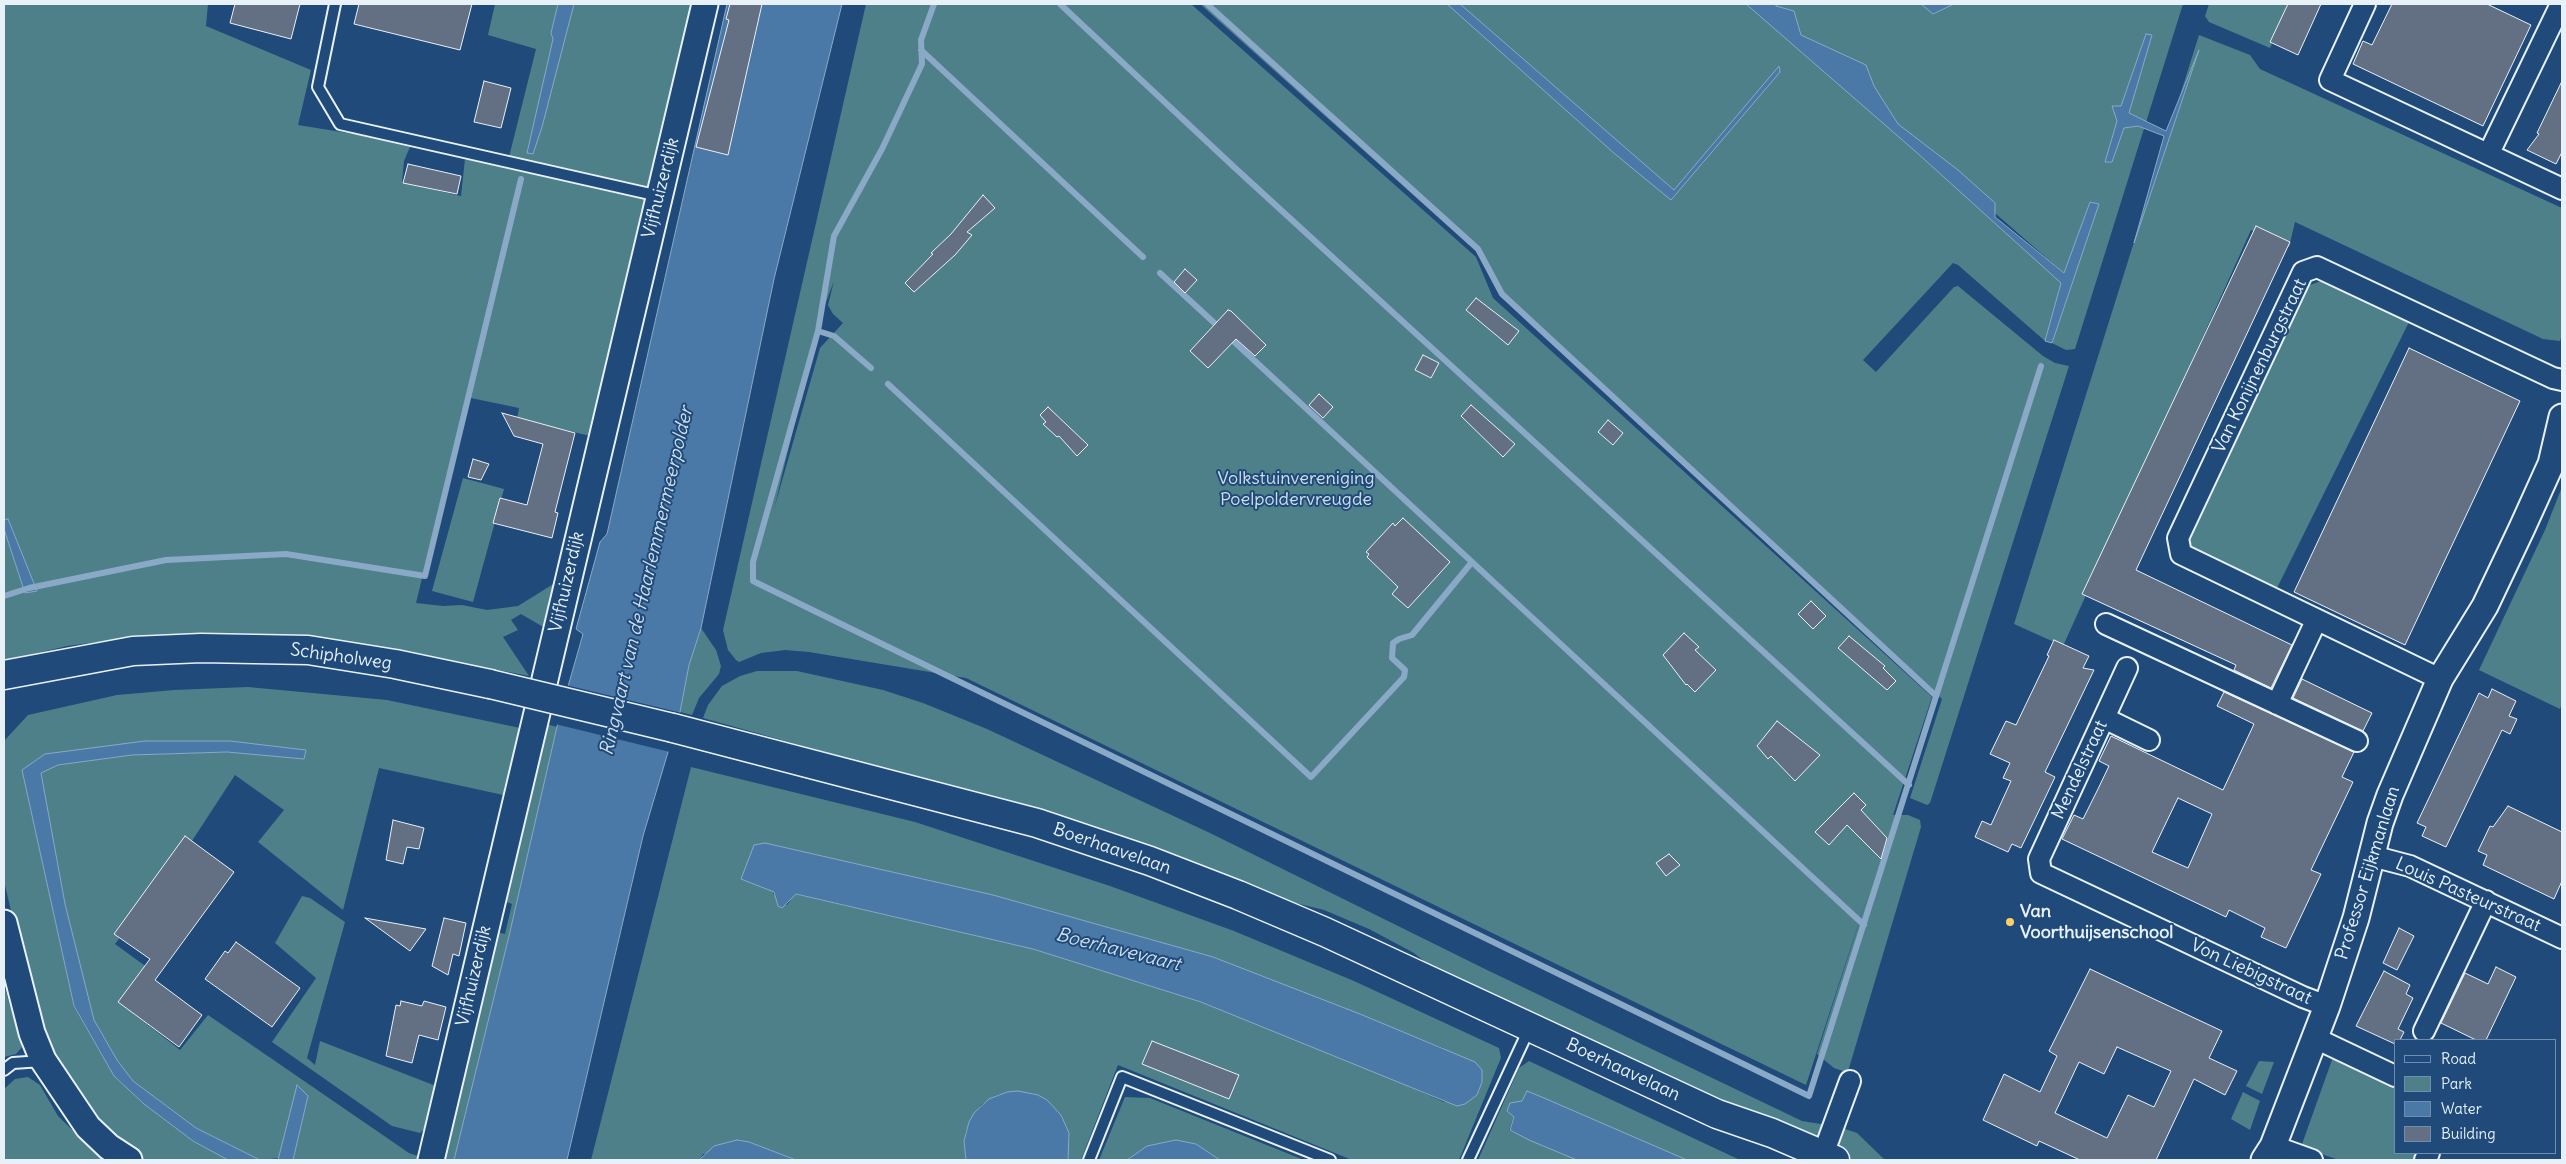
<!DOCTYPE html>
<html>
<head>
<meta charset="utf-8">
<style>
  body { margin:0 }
  #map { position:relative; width:2566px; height:1164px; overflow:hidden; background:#1f4a7a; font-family:Delius,sans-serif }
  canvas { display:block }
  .frame { position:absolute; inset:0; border:5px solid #e8f1f8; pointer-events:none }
  .legend { position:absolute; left:2394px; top:1039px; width:162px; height:115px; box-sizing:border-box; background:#1f4a7a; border:1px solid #6f8dac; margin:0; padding:6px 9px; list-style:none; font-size:15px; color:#e8f1f8 }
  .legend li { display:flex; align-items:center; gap:10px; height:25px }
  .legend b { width:25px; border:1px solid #6f8dac }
</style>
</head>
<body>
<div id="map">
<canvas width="2566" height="1164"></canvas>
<div class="frame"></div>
<ul class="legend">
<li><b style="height:6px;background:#1f4a7a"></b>Road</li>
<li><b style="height:14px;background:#4e808a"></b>Park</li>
<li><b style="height:14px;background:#4b79a7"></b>Water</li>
<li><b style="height:14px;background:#636f82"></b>Building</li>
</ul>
</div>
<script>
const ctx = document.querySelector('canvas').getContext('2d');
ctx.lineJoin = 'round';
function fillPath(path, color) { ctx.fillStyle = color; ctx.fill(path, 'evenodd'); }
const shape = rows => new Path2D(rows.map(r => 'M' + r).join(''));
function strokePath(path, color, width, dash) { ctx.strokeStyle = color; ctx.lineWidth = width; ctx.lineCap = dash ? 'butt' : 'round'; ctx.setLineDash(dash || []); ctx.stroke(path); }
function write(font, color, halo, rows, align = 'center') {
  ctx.font = font + ' Delius,sans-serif'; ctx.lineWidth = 4; ctx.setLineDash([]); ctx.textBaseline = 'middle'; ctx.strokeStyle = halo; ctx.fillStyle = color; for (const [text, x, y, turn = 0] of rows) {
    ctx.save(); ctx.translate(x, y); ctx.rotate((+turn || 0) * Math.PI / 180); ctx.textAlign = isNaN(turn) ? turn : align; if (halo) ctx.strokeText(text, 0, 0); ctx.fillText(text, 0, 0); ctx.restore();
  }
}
const green = shape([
  [4,4,208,4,206,26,311,70,298,125,360,135,410,147,404,161,402,182,461,196,465,159,532,172,509,157,536,49,488,35,495,4,558,4,551,33,553,39,533,154,574,4,696,4,595,437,517,419,519,408,466,397,416,603,443,606,462,605,487,610,518,606,555,583,545,628,521,614,511,620,518,630,503,637,529,676,401,651,310,638,259,636,185,635,128,638,67,646,4,661,4,529,25,593,37,591,8,519,4,520],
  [866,4,1191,4,1476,257,1493,298,1932,697,1893,815,1908,815,1920,820,1921,827,1849,1068,1846,1072,1834,1068,1817,1054,1870,888,1806,1085,966,678,809,652,785,650,761,653,739,662,736,660,728,650,723,630],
  [834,281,828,305,833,314,843,323,820,348,774,509,820,318],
  [1200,4,1928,4,1933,14,1954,4,2183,4,2075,349,2066,350,2052,343,2073,281,1988,207,1986,215,2062,283,2045,341,1958,265,1953,263,1863,360,1876,372,1954,287,1958,286,2043,356,2055,363,2069,366,1930,803,1927,805,1910,798,1942,699,1744,514,1505,297,1488,262],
  [2209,4,2290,4,2270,48,2209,22,2205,16],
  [2199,35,2250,55,2260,69,2562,208,2562,334,2560,341,2543,339,2295,222,2289,247,2251,230,2063,646,2014,624],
  [2321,281,2409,322,2275,592,2196,555,2189,544,2187,535,2304,291,2310,285],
  [463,478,504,489,473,602,432,591],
  [2562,487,2562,703,2560,709,2479,670,2545,530],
  [701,628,716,650,721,666,719,674,699,698,692,715,680,712,689,665],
  [757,671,797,671,883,690,923,703,987,729,1210,833,1485,969,1802,1121,1827,1125,1823,1138,1809,1143,1691,1091,1430,966,1414,953,1369,929,1324,910,1279,899,1075,822,703,718,708,705,722,686,740,676],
  [248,687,387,700,525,729,508,796,379,768,343,910,258,842,284,810,235,775,188,847,115,944,148,968,120,1003,180,1050,208,1015,409,1153,418,1156,417,1160,293,1160,308,1096,298,1086,280,1158,260,1160,196,1128,133,1081,117,1060,94,1020,86,992,65,904,41,773,58,765,132,755,227,752,304,759,306,750,230,741,145,741,22,770,74,1007,114,1076,144,1104,193,1141,228,1160,142,1160,134,1155,108,1134,40,1034,4,881,4,741,28,715,117,695,174,690],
  [546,724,557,727,509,936,454,1160,441,1160,496,932,505,934,512,904,504,901],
  [691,767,915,822,1110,886,1234,931,1354,981,1499,1048,1501,1058,1498,1065,1459,1160,1352,1160,1118,1065,1081,1160,1068,1160,1069,1133,1061,1115,1018,1091,998,1095,981,1105,966,1131,964,1141,966,1160,796,1160,749,1142,703,1154,699,1160,591,1160],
  [765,843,993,895,1213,957,1443,1048,1482,1082,1477,1095,1444,1102,1372,1070,1201,1002,1033,949,795,894,787,905,774,895,754,845],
  [302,896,310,898,345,922,307,1058,315,1065,320,1041,436,1086,424,1129,420,1133,392,1126,272,1042,316,978,275,943],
  [4,985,22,1047,16,1054,4,1057],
  [2333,1057,2395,1086,2395,1153,2421,1153,2418,1160,2339,1160,2301,1147],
  [1529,1061,1740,1160,1687,1160,1639,1140,1522,1101,1507,1111,1514,1116,1509,1130,1577,1160,1478,1160,1519,1068],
  [2259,1061,2274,1062,2262,1094,2246,1086],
  [28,1077,40,1085,58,1116,103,1160,4,1160,4,1089,15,1079],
  [2243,1092,2260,1101,2250,1130,2231,1119],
  [1125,1097,1150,1098,1304,1160,1220,1160,1196,1144,1176,1140,1147,1146,1127,1160,1099,1160],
  [1842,1128,1857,1133,1885,1160,1843,1159,1837,1142]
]);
const water = shape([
  [558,4,574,4,542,127,533,154,527,153,553,39,551,33,558,4],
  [727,4,842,4,774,279,701,628,689,665,680,712,643,836,567,1160,454,1160,509,936,559,718,583,634,576,629,600,542,607,534,727,4],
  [1447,4,1460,4,1674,190,1779,66,1780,72,1671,200,1615,154,1447,4],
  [1746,4,1776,4,1776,6,1794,11,1801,35,1866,65,1874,86,1898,124,1958,170,1995,203,1995,217,2064,273,2090,202,2099,204,2052,343,2045,341,2061,283,1915,151,1746,4],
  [1921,4,1954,4,1933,14,1921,4],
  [2146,34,2152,35,2129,113,2166,131,2199,50,2134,243,2164,136,2138,126,2124,128,2112,162,2105,162,2117,121,2112,106,2121,106,2146,34],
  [8,519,37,591,25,593,4,529,4,520,8,519],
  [145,741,230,741,306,750,304,759,227,752,132,755,58,765,41,773,65,904,94,1020,117,1060,133,1081,196,1128,260,1160,228,1160,193,1141,144,1104,114,1076,74,1006,22,770,45,754,145,741],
  [765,843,993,895,1213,957,1360,1014,1475,1062,1482,1070,1482,1082,1477,1095,1465,1104,1457,1106,1201,1002,1033,949,796,894,782,908,778,906,774,892,741,879,754,845,765,843],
  [297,1085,308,1096,293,1160,278,1160,297,1085],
  [1018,1091,1038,1095,1047,1100,1061,1115,1069,1133,1068,1160,966,1160,964,1141,969,1122,974,1113,989,1099,1007,1092,1018,1091],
  [1527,1091,1544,1098,1687,1160,1577,1160,1529,1140,1510,1130,1514,1117,1507,1111,1510,1103,1522,1101,1527,1091],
  [737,1140,749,1142,796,1160,699,1160,714,1146,737,1140],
  [1176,1140,1196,1144,1220,1160,1127,1160,1147,1146,1176,1140]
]);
const pier = shape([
  [566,685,682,713,670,752,555,724]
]);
const stream = shape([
  [934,4,921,40,922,64,882,149,834,236,818,331,753,562,753,581,1809,1096,2041,366],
  [1060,4,1234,167,1909,785],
  [1207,4,1478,249,1502,294,1936,696],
  [921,50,1143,257],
  [1160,273,1222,330],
  [818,331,834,336,871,368],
  [1229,337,1864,925],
  [888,384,1311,777,1404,677,1405,670,1392,658,1393,643,1399,639,1412,635,1472,562],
  [4,596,29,588,166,560,286,554,425,576,521,179]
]);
const building = shape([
  [235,4,300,4,291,39,230,23,235,4],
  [359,4,472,4,460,50,354,24,359,4],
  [730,4,762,4,728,155,696,147,729,20,726,19,730,4],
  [2288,4,2321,4,2298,55,2270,42,2288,4],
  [2392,4,2487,4,2531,25,2483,126,2353,64,2363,41,2372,45,2392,4],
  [484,81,511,88,501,128,474,122,484,81],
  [2562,81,2562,152,2556,164,2527,150,2539,134,2537,133,2562,81],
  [408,164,461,176,457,194,403,183,408,164],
  [983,195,995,208,967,232,972,235,955,255,914,292,905,283,933,254,931,253,951,234,983,195],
  [2256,226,2290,242,2136,570,2292,645,2271,688,2234,670,2236,665,2082,594,2256,226],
  [1185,269,1197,280,1185,293,1174,282,1185,269],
  [1476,298,1519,331,1508,345,1466,310,1476,298],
  [1228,310,1231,311,1266,345,1255,356,1236,339,1208,368,1190,351,1228,310],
  [2409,348,2520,401,2405,645,2294,592,2409,348],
  [1423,355,1439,363,1431,378,1415,370,1423,355],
  [1319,394,1333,407,1323,418,1309,405,1319,394],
  [1471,405,1515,444,1503,457,1461,416,1471,405],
  [1048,407,1088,445,1077,456,1059,436,1057,437,1043,424,1046,422,1040,415,1048,407],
  [502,413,575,433,555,512,558,513,552,538,493,523,500,498,527,505,543,444,514,436,502,413],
  [1608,420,1623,433,1613,445,1598,432,1608,420],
  [473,459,489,464,481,480,468,477,473,459],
  [1403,518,1450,562,1408,608,1392,594,1398,587,1367,557,1369,554,1366,552,1393,523,1395,526,1403,518],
  [1811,601,1826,616,1813,629,1798,614,1811,601],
  [1684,633,1699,647,1695,650,1716,670,1695,692,1687,684,1686,685,1663,655,1684,633],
  [1849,636,1885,666,1883,668,1896,681,1887,690,1838,648,1849,636],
  [2054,640,2089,656,2083,668,2094,670,2045,772,2055,777,2046,796,2021,848,2012,844,2008,852,1975,837,1982,821,1991,825,2011,781,2003,778,2010,763,1990,754,2006,721,2016,725,2049,656,2047,655,2054,640],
  [2302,679,2372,713,2363,731,2293,698,2302,679],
  [2492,689,2516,701,2509,716,2517,719,2510,734,2502,730,2446,847,2422,836,2426,827,2417,823,2479,693,2488,698,2492,689],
  [2224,692,2354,752,2342,777,2353,782,2311,870,2321,874,2286,948,2261,937,2265,928,2229,910,2226,917,2062,839,2074,815,2083,819,2097,791,2109,766,2099,761,2111,736,2223,790,2254,724,2217,706,2224,692],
  [2178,798,2212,814,2188,868,2152,852,2178,798],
  [1777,721,1820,755,1795,781,1771,756,1768,759,1757,746,1777,721],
  [1854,793,1866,805,1861,810,1887,838,1881,859,1847,825,1829,845,1815,832,1854,793],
  [2508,806,2562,832,2562,881,2554,899,2483,865,2487,855,2478,851,2490,826,2493,827,2508,806],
  [393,820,424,828,419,849,407,847,403,864,386,860,393,820],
  [185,836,234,872,155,980,202,1015,179,1047,118,1002,150,959,114,934,185,836],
  [1669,854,1680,865,1666,876,1656,863,1669,854],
  [365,918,426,929,410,951,365,918],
  [444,918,466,923,459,956,453,954,448,975,432,966,444,918],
  [2399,928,2414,936,2397,970,2383,963,2399,928],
  [236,942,300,988,272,1027,205,979,225,951,228,953,236,942],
  [2496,967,2516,977,2486,1040,2476,1040,2441,1023,2465,973,2488,984,2496,967],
  [2090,969,2222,1031,2209,1058,2237,1071,2225,1095,2194,1079,2156,1160,2080,1160,2039,1141,2037,1146,1983,1120,2004,1074,2040,1092,2057,1056,2049,1051,2090,969],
  [2117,1047,2171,1071,2154,1107,2128,1095,2107,1138,2055,1113,2079,1062,2104,1074,2117,1047],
  [2384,971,2410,985,2406,994,2413,998,2398,1029,2404,1032,2400,1040,2395,1040,2395,1044,2356,1026,2384,971],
  [401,1001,422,1006,424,1001,446,1007,438,1040,419,1035,412,1063,386,1056,396,1005,400,1006,401,1001],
  [1152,1041,1239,1075,1229,1099,1142,1064,1152,1041]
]);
const service = shape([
  [335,4,318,87,340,124,659,196],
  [4,1070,13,1063,42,1061],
  [1089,1160,1122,1077,1330,1160],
  [1468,1160,1530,1027]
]);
const minor = shape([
  [2365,4,2330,80,2562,189],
  [2489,153,2561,4],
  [2106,624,2357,741],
  [2127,668,2039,859,2041,873,2303,997,2327,1006],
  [2440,679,2181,554,2178,538,2303,272,2317,267,2553,378,2562,380],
  [2277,704,2316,621],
  [2104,718,2149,740],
  [2372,856,2410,866,2562,938],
  [2424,1031,2486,901],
  [2315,1038,2395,1076],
  [2273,1146,2312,1160],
  [1821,1160,1850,1081],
  [2425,1160,2429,1153]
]);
const tertiary = shape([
  [4,923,32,1033,43,1060,88,1127,109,1147,129,1160],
  [431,1160,705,4],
  [2264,1160,2273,1146,2327,1006,2356,918,2380,823,2390,795,2440,679,2485,606,2522,528,2551,464,2562,417]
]);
const secondary = shape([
  [4,675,133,651,201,648,308,650,395,664,490,684],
  [673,728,1037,823,1150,861,1238,895,1325,932,1717,1114,1772,1133,1835,1160]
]);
const secondaryBridge = shape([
  [490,684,673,728]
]);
const markers = [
  [2010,922,5,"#ffd166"]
];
const streetNames = [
  ["Vijfhuizerdijk",661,188,-76],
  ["Van Konijnenburgstraat",2260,366,-64],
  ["Vijfhuizerdijk",567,582,-77],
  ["Schipholweg",341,657,8],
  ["Mendelstraat",2080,770,-65],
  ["Boerhaavelaan",1112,849,19],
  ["Professor Eijkmanlaan",2368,873,-73],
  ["Louis Pasteurstraat",2468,895,24],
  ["Von Liebigstraat",2251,972,25],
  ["Vijfhuizerdijk",474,976,-77],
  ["Boerhaavelaan",1623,1070,25]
];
const parkNames = [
  ["Volkstuinvereniging",1296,479],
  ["Poelpoldervreugde",1296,500]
];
const poiNames = [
  ["Van",2020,912],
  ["Voorthuijsenschool",2020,933]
];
const waterNames = [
  ["Ringvaart van de Haarlemmermeerpolder",647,581,-77],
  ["Boerhavevaart",1118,950,14]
];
fillPath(green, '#4e808a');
fillPath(water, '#4b79a7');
strokePath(water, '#8aa9c7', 1);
fillPath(pier, '#1f4a7a');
strokePath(stream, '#8aa9c7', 6);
fillPath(building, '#636f82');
strokePath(building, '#e8f1f8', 1);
strokePath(service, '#e8f1f8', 14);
strokePath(minor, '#e8f1f8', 24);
strokePath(tertiary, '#e8f1f8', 29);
strokePath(secondary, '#e8f1f8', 31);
strokePath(service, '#1f4a7a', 10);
strokePath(minor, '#1f4a7a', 20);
strokePath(tertiary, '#1f4a7a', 25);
strokePath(secondary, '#1f4a7a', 28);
strokePath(secondaryBridge, '#e8f1f8', 31, []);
strokePath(secondaryBridge, '#1f4a7a', 28);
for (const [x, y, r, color] of markers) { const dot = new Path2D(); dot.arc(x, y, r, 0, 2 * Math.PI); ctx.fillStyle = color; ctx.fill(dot); strokePath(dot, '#1f4a7a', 2); }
write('18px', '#e8f1f8', '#1f4a7a', streetNames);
write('18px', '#d1e0e8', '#1f4a7a', parkNames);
write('bold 18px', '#e8f1f8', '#1f4a7a', poiNames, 'left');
write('italic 19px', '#d0dfec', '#1f4a7a', waterNames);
</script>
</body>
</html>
